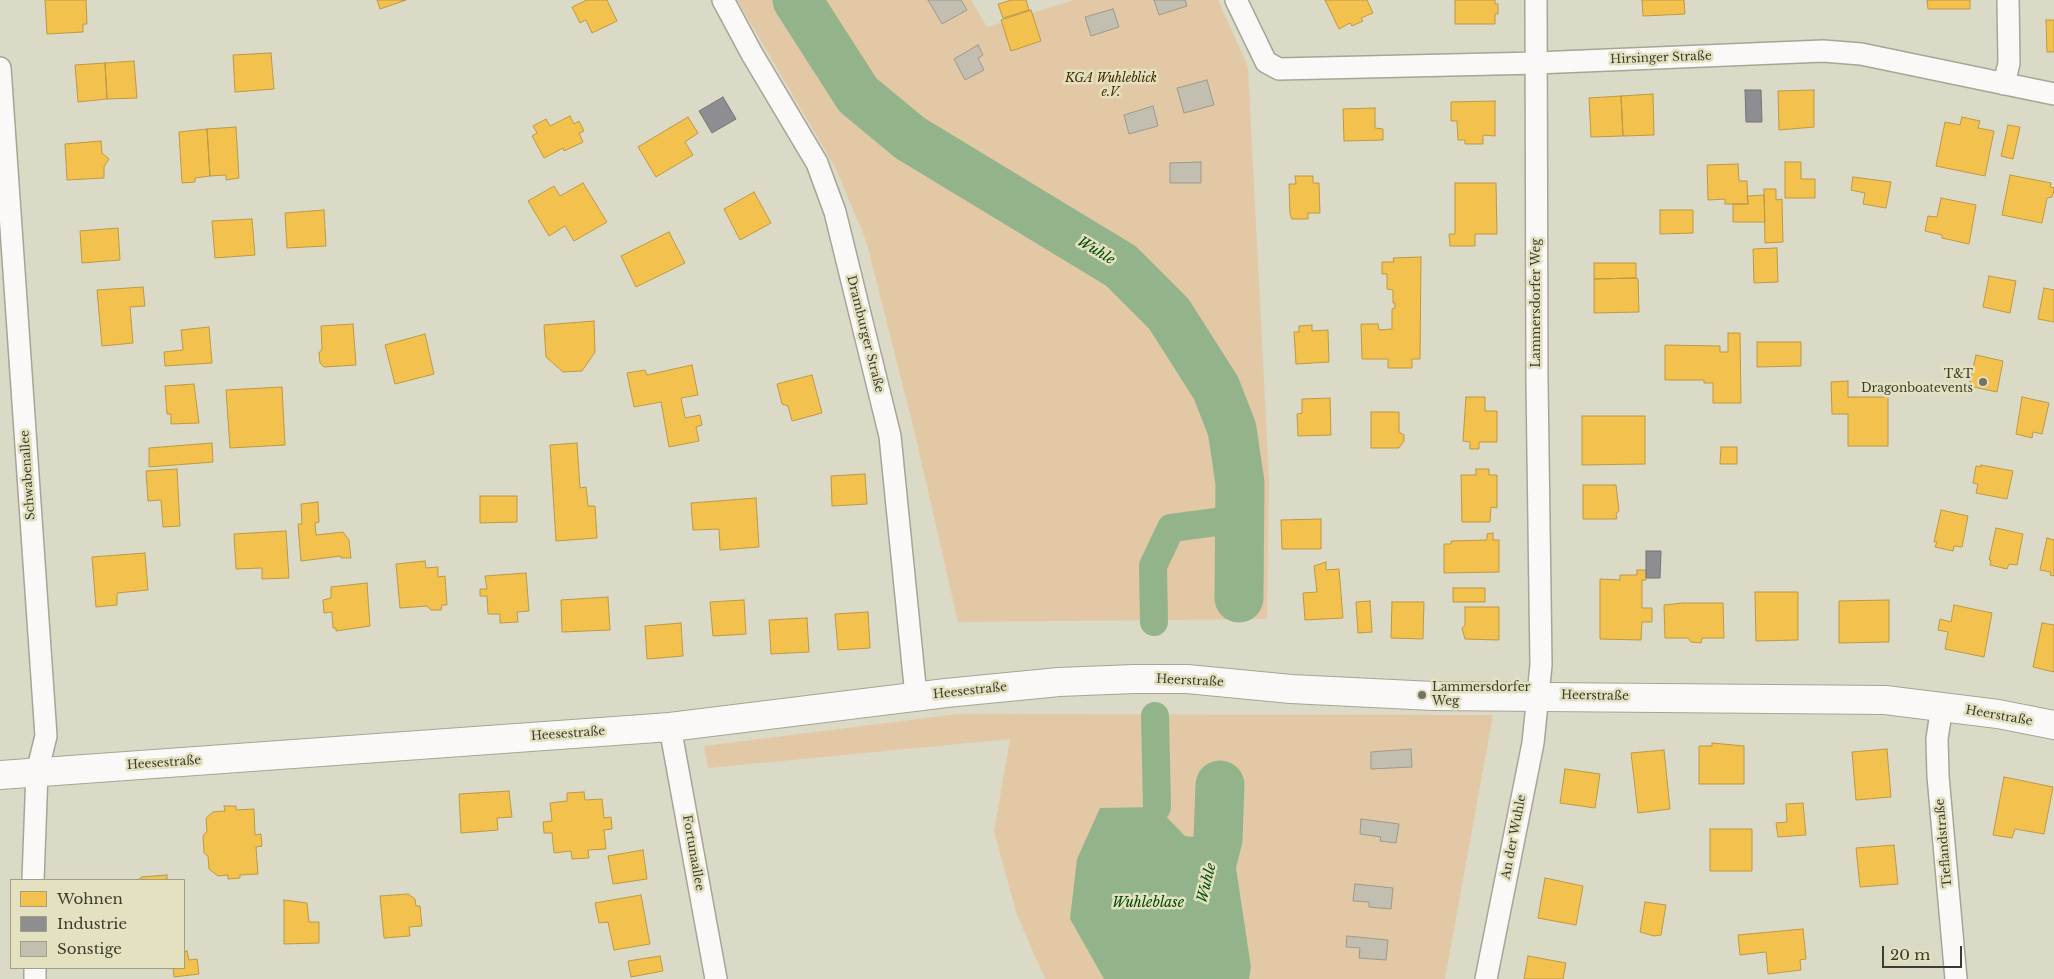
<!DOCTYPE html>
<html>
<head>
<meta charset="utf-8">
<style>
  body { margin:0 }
  #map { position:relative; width:2054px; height:979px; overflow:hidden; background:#dbdac7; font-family:"Libre Baskerville",serif }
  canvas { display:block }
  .legend { position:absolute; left:10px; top:879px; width:175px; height:90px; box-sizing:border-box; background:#e3e1bf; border:1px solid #a19f85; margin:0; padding:6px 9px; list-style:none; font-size:15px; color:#3d3d2f }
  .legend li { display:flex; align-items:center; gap:10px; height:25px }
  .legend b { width:25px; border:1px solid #a19f85 }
  .scale { position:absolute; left:1882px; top:946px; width:80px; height:22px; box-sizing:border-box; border:2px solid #3d3d2f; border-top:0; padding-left:6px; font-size:15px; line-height:18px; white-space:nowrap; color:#3d3d2f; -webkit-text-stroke:4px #e3e1bf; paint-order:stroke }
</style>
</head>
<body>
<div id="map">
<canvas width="2054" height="979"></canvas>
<ul class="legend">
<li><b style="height:14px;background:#f2c14e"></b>Wohnen</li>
<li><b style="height:14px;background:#8d8d92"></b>Industrie</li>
<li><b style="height:14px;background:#c2beb0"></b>Sonstige</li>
</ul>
<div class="scale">20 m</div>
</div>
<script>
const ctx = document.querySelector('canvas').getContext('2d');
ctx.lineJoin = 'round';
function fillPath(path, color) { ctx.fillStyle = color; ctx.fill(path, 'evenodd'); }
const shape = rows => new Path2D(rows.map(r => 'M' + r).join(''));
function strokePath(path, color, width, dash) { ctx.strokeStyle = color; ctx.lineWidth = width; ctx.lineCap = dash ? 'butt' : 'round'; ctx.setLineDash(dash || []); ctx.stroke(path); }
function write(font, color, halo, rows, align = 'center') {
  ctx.font = font + ' "Libre Baskerville",serif'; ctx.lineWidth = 5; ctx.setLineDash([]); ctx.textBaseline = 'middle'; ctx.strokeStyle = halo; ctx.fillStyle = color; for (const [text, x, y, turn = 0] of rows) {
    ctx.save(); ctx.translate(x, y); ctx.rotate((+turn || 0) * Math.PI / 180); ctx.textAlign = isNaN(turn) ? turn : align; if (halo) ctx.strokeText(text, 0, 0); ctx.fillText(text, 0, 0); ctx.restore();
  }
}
const green = shape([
  [737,0,971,0,987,27,1074,0,1218,0,1248,67,1269,480,1267,619,958,622,916,438,866,240,835,167],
  [959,714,1493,715,1445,979,1249,979,1251,967,1232,841,1185,836,1156,807,1070,919,1104,979,1045,979,1017,915,994,831,1010,739,708,768,704,746]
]);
const water = shape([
  [1157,807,1185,836,1232,841,1251,967,1249,979,1104,979,1070,919,1077,859,1100,808]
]);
const homes = shape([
  [45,0,86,0,87,24,83,24,83,32,47,34,45,0],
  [377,0,406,0,380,9,377,0],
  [587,0,607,0,617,21,592,33,586,20,580,23,572,7,587,0],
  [1012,0,1026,0,1029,10,1003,18,998,4,1012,0],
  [1325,0,1367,0,1373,13,1361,18,1363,21,1352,26,1350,23,1339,29,1325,0],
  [1455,0,1495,0,1495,4,1498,4,1498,14,1495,14,1495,24,1455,24,1455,0],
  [1642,0,1684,0,1685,14,1643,16,1642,0],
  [1927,0,1970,0,1970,9,1928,9,1927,0],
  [1031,10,1041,41,1011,51,1001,20,1031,10],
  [2046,20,2054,20,2054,52,2047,52,2046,20],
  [271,53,274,89,235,92,233,55,271,53],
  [134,61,137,98,107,99,105,63,134,61],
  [105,63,107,99,78,102,75,65,105,63],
  [1814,90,1814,127,1779,130,1778,91,1814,90],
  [1653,94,1654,135,1623,136,1621,96,1653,94],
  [1621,96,1623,136,1591,137,1589,98,1621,96],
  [1495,101,1495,136,1483,135,1483,144,1465,144,1465,140,1458,140,1457,121,1451,121,1451,102,1495,101],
  [1375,108,1375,128,1383,129,1383,140,1344,141,1343,109,1375,108],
  [570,116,574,124,579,121,584,131,579,133,583,142,564,151,563,148,544,158,532,136,537,133,533,126,546,119,550,126,570,116],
  [688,117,698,133,685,142,693,155,656,177,638,147,688,117],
  [1962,117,1980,121,1978,128,1994,131,1985,176,1936,166,1945,122,1960,125,1962,117],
  [2008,125,2020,127,2013,159,2001,156,2008,125],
  [236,127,239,178,226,180,226,175,210,176,207,129,236,127],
  [207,129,210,176,195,178,195,182,182,183,179,132,207,129],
  [101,141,102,153,109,159,104,167,104,178,67,180,65,144,101,141],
  [1785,162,1801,162,1801,179,1815,179,1815,198,1785,198,1785,162],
  [1738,164,1739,181,1747,181,1748,204,1725,204,1725,199,1708,200,1707,165,1738,164],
  [2010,175,2051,183,2050,187,2054,188,2054,191,2052,197,2047,198,2042,223,2002,215,2010,175],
  [1295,176,1313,176,1313,183,1319,183,1320,213,1308,213,1308,219,1292,219,1290,214,1289,184,1296,184,1295,176],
  [1853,177,1891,182,1886,208,1863,204,1865,193,1851,190,1853,177],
  [583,183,607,222,574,241,565,226,549,236,528,201,554,186,560,196,583,183],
  [1455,183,1496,183,1497,234,1475,234,1475,246,1450,246,1449,234,1455,234,1455,183],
  [1764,189,1776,189,1776,200,1782,199,1783,242,1765,243,1764,189],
  [754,192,771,223,740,240,724,209,754,192],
  [1764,195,1765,222,1733,222,1733,204,1748,204,1747,196,1764,195],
  [1941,198,1976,205,1969,244,1942,238,1942,235,1925,231,1928,216,1937,217,1941,198],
  [324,210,326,246,287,248,285,213,324,210],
  [1660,210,1693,210,1693,233,1660,234,1660,210],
  [252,219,255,255,215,258,212,221,252,219],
  [118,228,120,260,82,263,80,231,118,228],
  [669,232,685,263,636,287,621,256,669,232],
  [1777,248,1778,282,1754,283,1753,249,1777,248],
  [1421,257,1420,359,1412,359,1412,368,1388,368,1388,359,1362,359,1361,324,1378,324,1379,330,1392,329,1392,309,1395,308,1395,303,1393,303,1393,290,1387,289,1387,274,1382,274,1382,262,1394,262,1393,258,1421,257],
  [1594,263,1636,263,1636,278,1594,279,1594,263],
  [1989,276,2016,281,2010,313,1983,307,1989,276],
  [1636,278,1638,279,1639,312,1594,313,1594,279,1636,278],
  [143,287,145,306,130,307,133,343,102,346,97,290,143,287],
  [2044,288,2054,290,2054,322,2038,319,2044,288],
  [594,321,595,352,582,371,563,372,546,357,544,325,594,321],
  [353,324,356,365,324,367,320,363,319,353,322,349,321,326,353,324],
  [1312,325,1312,331,1328,330,1329,362,1296,364,1294,332,1299,332,1299,326,1312,325],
  [209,327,212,363,165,366,164,352,183,350,181,330,209,327],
  [1728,333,1740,333,1741,403,1713,403,1713,383,1704,383,1704,380,1665,380,1665,345,1720,346,1720,352,1728,352,1728,333],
  [425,334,434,374,395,384,385,345,425,334],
  [1757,342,1801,342,1801,366,1757,367,1757,342],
  [1976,355,2003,361,1997,392,1969,386,1976,355],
  [692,365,698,395,681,398,685,418,700,415,702,425,696,427,699,441,669,447,661,402,634,407,627,373,645,370,647,375,692,365],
  [812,375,822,413,792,421,788,406,782,404,777,384,812,375],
  [1848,381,1848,397,1888,397,1888,446,1848,446,1848,414,1832,414,1831,382,1848,381],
  [194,384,199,423,171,424,171,414,167,414,165,386,194,384],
  [282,387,285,445,230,448,226,390,282,387],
  [1466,397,1485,397,1485,411,1497,411,1497,442,1479,442,1479,449,1470,449,1470,442,1463,441,1466,397],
  [2022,397,2049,403,2042,434,2033,432,2032,438,2016,434,2022,397],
  [1330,398,1331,435,1298,436,1297,414,1302,413,1302,399,1330,398],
  [1371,412,1399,412,1399,432,1404,435,1404,441,1399,448,1371,448,1371,412],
  [1582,416,1645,416,1645,464,1582,465,1582,416],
  [212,443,213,462,149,467,149,448,212,443],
  [577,443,580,488,586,487,588,506,595,506,597,538,556,541,550,445,577,443],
  [1721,447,1737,447,1737,464,1720,464,1721,447],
  [1981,465,2013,471,2007,499,1976,493,1978,484,1973,483,1976,466,1981,467,1981,465],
  [177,469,180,526,163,527,161,500,148,501,146,471,177,469],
  [1476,469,1489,469,1489,475,1497,475,1497,508,1491,507,1490,522,1462,522,1461,475,1476,475,1476,469],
  [865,474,867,504,832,506,831,476,865,474],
  [1583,485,1616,485,1619,511,1616,514,1617,519,1583,519,1583,485],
  [480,496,517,496,517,522,480,523,480,496],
  [756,498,759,547,720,550,719,529,693,530,691,503,756,498],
  [318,502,319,522,315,523,316,535,343,532,349,540,351,558,341,558,341,556,301,561,298,524,302,524,301,504,318,502],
  [1941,510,1968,516,1962,547,1954,546,1953,551,1935,547,1937,542,1934,542,1941,510],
  [1321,519,1321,549,1282,549,1281,520,1321,519],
  [1996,528,2023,534,2017,565,2009,564,2007,569,1990,565,1991,560,1989,560,1996,528],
  [286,531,289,578,262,579,262,568,236,569,234,534,286,531],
  [1493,533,1493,540,1499,540,1499,572,1444,573,1444,544,1451,544,1451,541,1487,540,1487,534,1493,533],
  [2047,538,2054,540,2054,576,2050,575,2051,572,2040,570,2047,538],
  [145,553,148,590,117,593,117,605,96,607,92,557,145,553],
  [425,561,426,568,438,567,438,577,445,576,447,605,442,605,441,610,431,610,427,606,400,608,396,564,425,561],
  [1326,562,1326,570,1339,569,1343,618,1305,620,1303,593,1317,592,1314,566,1326,562],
  [1637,570,1646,570,1646,580,1642,580,1642,608,1652,608,1652,622,1642,622,1641,640,1600,639,1600,579,1620,580,1620,575,1637,575,1637,570],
  [526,573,529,611,517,612,518,622,500,623,500,614,488,614,487,596,480,596,480,589,487,589,485,576,526,573],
  [367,583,370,626,336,631,336,628,333,628,332,612,324,613,323,600,331,598,331,587,367,583],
  [1453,588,1485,588,1485,602,1453,602,1453,588],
  [1755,592,1798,592,1798,640,1756,641,1755,592],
  [608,597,610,630,562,632,561,600,608,597],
  [744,600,746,634,713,636,710,602,744,600],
  [1889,600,1889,642,1839,643,1839,601,1889,600],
  [1370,601,1372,632,1358,633,1356,602,1370,601],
  [1392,602,1424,602,1423,639,1391,638,1392,602],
  [1683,603,1723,603,1724,638,1702,638,1701,643,1691,642,1688,638,1665,638,1664,605,1683,603],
  [1954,605,1992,613,1984,657,1945,649,1948,632,1938,630,1940,619,1951,622,1954,605],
  [1465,607,1499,607,1499,640,1465,639,1462,628,1465,625,1465,607],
  [868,612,870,648,838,650,835,614,868,612],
  [807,618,809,652,771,654,769,620,807,618],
  [681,623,683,656,647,659,645,626,681,623],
  [2042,623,2054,625,2054,672,2033,667,2042,623],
  [1712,743,1744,746,1744,784,1699,784,1699,746,1712,746,1712,743],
  [1887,749,1891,797,1856,800,1852,752,1887,749],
  [1664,750,1670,809,1638,813,1631,753,1664,750],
  [1565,769,1600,774,1595,808,1560,803,1565,769],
  [2004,777,2053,787,2044,834,2015,829,2012,838,1993,835,2004,777],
  [509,791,512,817,497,818,498,830,461,833,459,794,509,791],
  [584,792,585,800,602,799,604,818,611,817,612,829,604,830,606,849,588,850,589,858,572,859,571,851,554,853,552,833,544,833,543,822,552,821,550,803,567,801,567,793,584,792],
  [1803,803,1806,835,1778,837,1776,823,1787,822,1786,804,1803,803],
  [224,806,236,806,236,810,254,809,255,835,261,834,262,846,256,847,258,874,240,875,240,878,228,879,228,875,218,876,209,869,208,856,204,853,203,836,207,831,206,818,213,812,225,811,224,806],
  [1710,829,1752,829,1752,871,1710,871,1710,829],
  [1894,845,1898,884,1860,887,1856,848,1894,845],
  [643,850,647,879,613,884,608,856,643,850],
  [167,875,167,880,130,880,141,879,141,877,167,875],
  [1545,878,1583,886,1576,925,1538,918,1545,878],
  [408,894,415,899,416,906,420,906,422,926,409,927,410,936,384,938,380,896,408,894],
  [641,895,650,944,614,950,608,922,599,923,595,903,641,895],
  [284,900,307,903,309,922,319,922,319,943,284,944,284,900],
  [1645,902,1666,905,1661,935,1654,936,1640,932,1645,902],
  [1803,929,1806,959,1800,960,1801,970,1768,974,1766,952,1740,955,1738,935,1803,929],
  [187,951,189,960,197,959,199,974,174,977,173,968,184,968,184,952,187,951],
  [660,956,663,971,631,977,628,961,660,956],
  [1528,956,1566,963,1563,979,1524,979,1528,956]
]);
const industry = shape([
  [1745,90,1761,90,1762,122,1746,122,1745,90],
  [723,97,736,119,712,133,699,111,723,97],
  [1646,551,1661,551,1660,578,1646,578,1646,551]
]);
const canal = shape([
  [1154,622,1153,566,1171,528,1239,519],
  [1155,716,1157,807]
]);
const river = shape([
  [797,0,858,95,910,138,1121,266,1169,314,1216,388,1232,429,1240,483,1239,598],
  [1183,979,1218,839,1220,785]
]);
const building = shape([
  [928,0,961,0,967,10,942,24,928,0],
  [1154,0,1185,0,1187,6,1159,15,1154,0],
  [1113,9,1119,27,1091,36,1085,17,1113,9],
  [978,45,983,55,978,58,984,70,965,80,954,59,978,45],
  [1207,80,1214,105,1184,113,1177,88,1207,80],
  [1153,106,1158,126,1129,134,1124,115,1153,106],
  [1201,162,1201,183,1170,183,1170,163,1201,162],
  [1411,749,1412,767,1371,769,1371,752,1411,749],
  [1361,819,1399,824,1396,843,1380,841,1381,837,1360,834,1361,819],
  [1355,884,1393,888,1391,909,1369,907,1369,902,1353,901,1355,884],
  [1347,936,1388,940,1386,960,1359,958,1360,948,1346,947,1347,936]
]);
const street = shape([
  [723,0,752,54,817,163,835,212,890,436,916,696],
  [1236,0,1266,62,1279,69,1536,63,1823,51,1861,54,2054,94],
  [0,68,46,736,37,772,33,880],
  [2004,84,2009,63,2008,0],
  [1942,706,1937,739,1938,776,1956,979],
  [670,727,716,979],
  [35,968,35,979],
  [1486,979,1533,743,1541,665,1537,382,1536,0]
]);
const secondary = shape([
  [0,775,670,727,946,693,1059,682,1134,679,1187,679,1291,689,1433,696,1885,700,1998,714,2054,725]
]);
const markers = [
  [1983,382,5,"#747464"],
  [1422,695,5,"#747464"]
];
const streetNames = [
  ["Hirsinger Straße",1661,58,-2],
  ["Lammersdorfer Weg",1537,303,-90],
  ["Dramburger Straße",865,334,76],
  ["Schwabenallee",28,475,-94],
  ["Heerstraße",1190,681,3],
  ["Heesestraße",970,691,-6],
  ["Heerstraße",1595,696,1],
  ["Heerstraße",1999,716,10],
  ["Heesestraße",568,734,-4],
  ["Heesestraße",164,763,-4],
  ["An der Wuhle",1514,837,-79],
  ["Tieflandstraße",1944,843,-95],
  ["Fortunaallee",693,853,80]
];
const parkNames = [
  ["KGA Wuhleblick",1111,79],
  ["e.V.",1111,93]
];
const poiNames = [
  ["T&T",1973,375],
  ["Dragonboatevents",1973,389],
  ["Lammersdorfer",1432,688,"left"],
  ["Weg",1432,702,"left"]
];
const waterNames = [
  ["Wuhle",1096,251,31],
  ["Wuhle",1207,883,-76],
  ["Wuhleblase",1148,903]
];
fillPath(green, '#e2c8a5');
fillPath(water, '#93b48b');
fillPath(homes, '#f2c14e');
strokePath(homes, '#bc9945', 1);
fillPath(industry, '#8d8d92');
strokePath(industry, '#757574', 1);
strokePath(canal, '#93b48b', 28);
strokePath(river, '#93b48b', 49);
fillPath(building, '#c2beb0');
strokePath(building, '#9d9a8c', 1);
strokePath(street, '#a6a596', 24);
strokePath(secondary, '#a6a596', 30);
strokePath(street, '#faf9f7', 21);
strokePath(secondary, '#faf9f7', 28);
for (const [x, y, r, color] of markers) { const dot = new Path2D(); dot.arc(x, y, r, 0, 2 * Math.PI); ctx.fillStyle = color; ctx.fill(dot); strokePath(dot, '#e3e1bf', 2); }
write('12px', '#3d3d2f', '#e3e1bf', streetNames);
write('italic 12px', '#482800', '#e3e1bf', parkNames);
write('12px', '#3d3d2f', '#e3e1bf', poiNames, 'right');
write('italic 14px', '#014c05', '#e3e1bf', waterNames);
</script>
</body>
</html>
